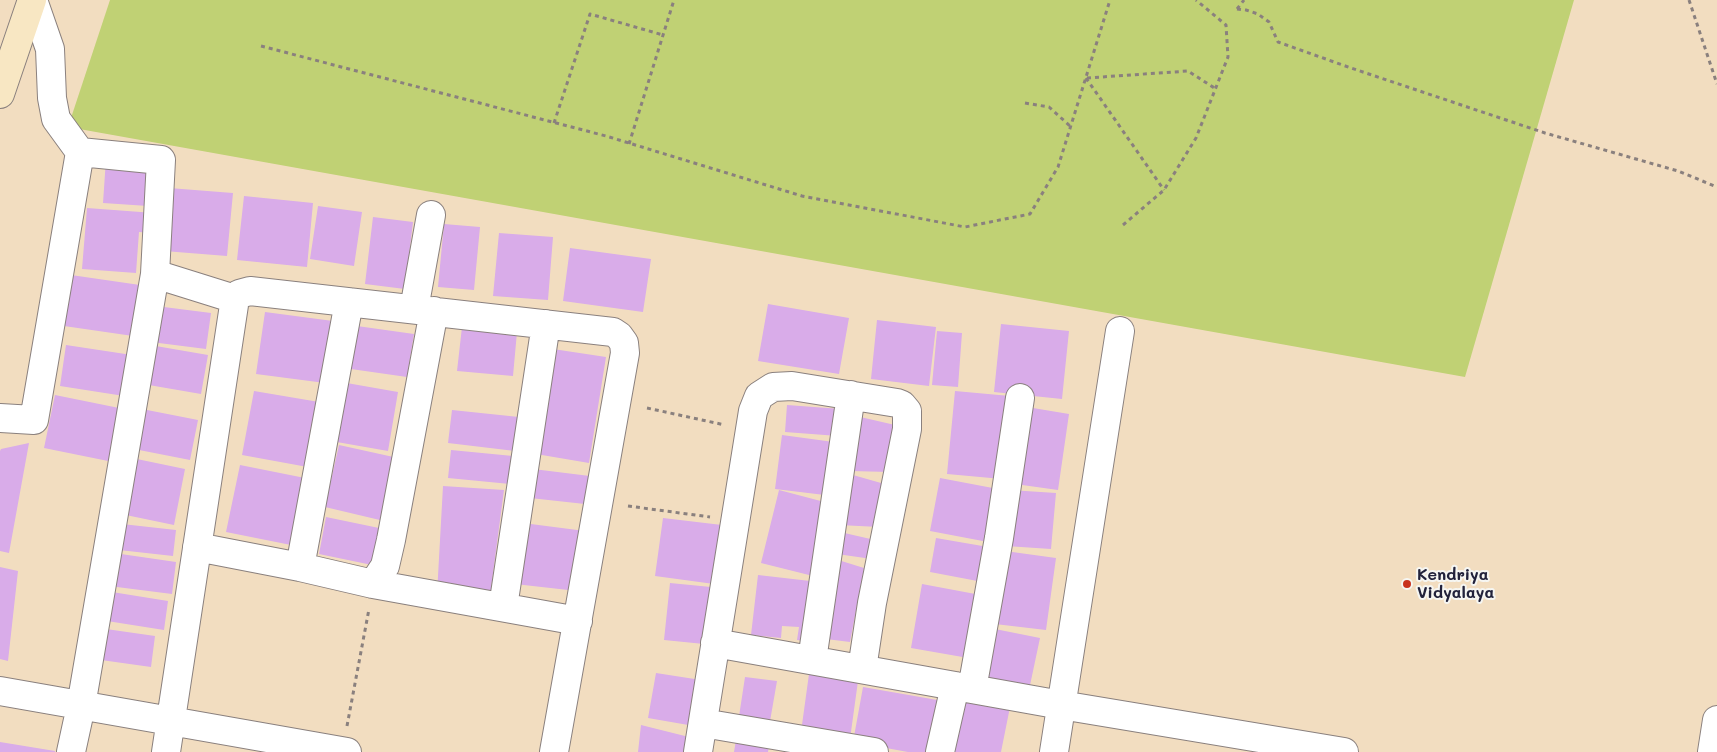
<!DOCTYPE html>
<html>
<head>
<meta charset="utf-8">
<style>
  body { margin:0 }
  canvas { display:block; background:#f2ddc0 }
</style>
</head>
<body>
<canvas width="1717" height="752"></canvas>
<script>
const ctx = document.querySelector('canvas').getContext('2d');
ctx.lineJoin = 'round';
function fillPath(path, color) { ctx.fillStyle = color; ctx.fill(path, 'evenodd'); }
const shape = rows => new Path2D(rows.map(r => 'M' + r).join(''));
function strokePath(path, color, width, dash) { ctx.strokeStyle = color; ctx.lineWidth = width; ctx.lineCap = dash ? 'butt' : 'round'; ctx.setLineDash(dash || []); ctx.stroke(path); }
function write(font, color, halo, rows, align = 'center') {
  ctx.font = font + ' Mali,sans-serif'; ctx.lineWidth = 4; ctx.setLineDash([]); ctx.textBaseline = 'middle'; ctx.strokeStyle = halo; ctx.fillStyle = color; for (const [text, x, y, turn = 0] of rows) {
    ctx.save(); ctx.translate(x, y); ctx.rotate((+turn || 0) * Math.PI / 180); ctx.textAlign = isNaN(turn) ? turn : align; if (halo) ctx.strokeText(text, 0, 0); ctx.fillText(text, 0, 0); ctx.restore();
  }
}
const green = shape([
  [110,0,1574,0,1465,377,68,127]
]);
const building = shape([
  [106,159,151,162,148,206,103,203],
  [169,188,233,193,227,256,164,251],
  [244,196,313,203,307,267,237,260],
  [318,206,362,212,354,266,310,259],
  [87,208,154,213,152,233,139,232,136,273,82,269],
  [373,217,413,222,405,289,365,284],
  [444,224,480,227,474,290,438,287],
  [499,233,553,237,548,300,493,296],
  [570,248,651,259,643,312,563,301],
  [71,275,140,285,133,336,64,326],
  [768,304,849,318,839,374,758,361],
  [156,306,211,313,206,349,151,342],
  [265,312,333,321,325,383,256,374],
  [877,320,936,327,929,386,871,379],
  [1001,324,1069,331,1062,399,994,392],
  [357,326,414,334,407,377,351,369],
  [462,327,517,332,513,376,457,371],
  [937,331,962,333,958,387,932,385],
  [66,345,132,355,124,396,60,386],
  [150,345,208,355,201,394,143,384],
  [553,349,606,357,589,463,536,454],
  [341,382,398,392,388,451,331,441],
  [254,391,325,403,313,468,242,455],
  [955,391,1010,396,1002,479,947,474],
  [55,395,124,409,113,462,44,448],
  [787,405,841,409,838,436,785,432],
  [1027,407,1069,414,1058,490,1015,484],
  [142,409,198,420,190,460,134,449],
  [452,410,519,417,515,451,448,443],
  [856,416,895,425,890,472,850,471],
  [782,435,841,443,833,496,775,489],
  [29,443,9,553,0,551,0,451,1,449],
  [339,445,398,458,384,521,325,507],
  [451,450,513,456,510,484,448,478],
  [132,458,185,469,174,525,121,514],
  [240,465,305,478,291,545,226,532],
  [533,469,598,477,594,505,530,498],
  [846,473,888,485,879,527,839,525],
  [940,478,998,489,988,542,930,531],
  [443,486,504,490,490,596,437,594],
  [779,490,832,504,817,577,761,563],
  [1010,490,1056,493,1051,549,1006,546],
  [326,517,379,528,372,565,319,554],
  [663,518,722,525,714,584,655,576],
  [523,523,585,531,577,591,515,584],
  [122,524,176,530,173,556,119,550],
  [840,532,875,540,872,559,837,554],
  [936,538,994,548,988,583,930,572],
  [1005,551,1056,558,1046,630,995,624],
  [114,553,176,562,172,594,109,586],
  [835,559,864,568,850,642,818,638],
  [0,567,18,571,8,661,0,659],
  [758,575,819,582,812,642,797,640,799,627,782,626,781,638,751,635],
  [670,583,711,587,704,644,664,640],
  [922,584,986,596,974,659,911,648],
  [112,592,168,601,164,630,107,621],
  [990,628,1040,638,1029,690,979,680],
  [106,629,155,636,151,667,101,660],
  [656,673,701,680,694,726,648,718],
  [809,674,858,681,850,739,801,732],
  [745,677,777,681,769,727,738,723],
  [863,687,943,701,934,752,908,752,853,742],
  [959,691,1011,702,1001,752,947,752],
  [641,725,689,737,688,752,638,752],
  [737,734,770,739,768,752,734,752],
  [0,742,55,751,55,752,0,752]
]);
const path = shape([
  [1689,0,1717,84],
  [1237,9,1246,10,1258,14,1269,22,1278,42,1351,68,1545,133,1678,171,1717,187],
  [1237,9,1244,0],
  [261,46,606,136,802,196,965,227,1030,214,1058,167,1110,0],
  [1086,78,1164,190],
  [1087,78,1188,71,1216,89],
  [1025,103,1049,107,1070,126],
  [554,123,590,14,663,35],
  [629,144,674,0],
  [1123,225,1164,190,1196,138,1228,57,1226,25,1196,0],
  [647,408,725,425],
  [628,506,710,517],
  [347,726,369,609]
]);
const minor = shape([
  [33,0,50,49,52,98,56,119,80,152],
  [414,309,431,215],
  [0,418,34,420,80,152,161,160,155,274,235,299],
  [197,547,300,567,373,584,578,621],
  [300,567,349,302],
  [373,584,385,566,391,540,434,311],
  [503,607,546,324],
  [715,643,1061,705,1344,752],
  [812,660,851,395],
  [972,689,999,538,1020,398],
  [0,691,347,752],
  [703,723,874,752],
  [71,752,81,706,155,274],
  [166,752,234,305,235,299,239,294,250,291,613,332,619,336,624,343,625,353,554,752],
  [698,752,753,411,759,396,773,387,792,386,897,403,902,405,907,411,907,429,872,603,862,669],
  [940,752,955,686],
  [1054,752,1120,331],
  [1712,752,1717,720]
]);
const secondary = shape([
  [0,94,32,0]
]);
const markers = [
  [1407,584,5,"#c8321e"]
];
const poiNames = [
  ["Kendriya",1417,575],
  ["Vidyalaya",1417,593]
];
fillPath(green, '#c0d174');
fillPath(building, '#d9ace9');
strokePath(minor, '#8a807e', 30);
strokePath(secondary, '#8a807e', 30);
strokePath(path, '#8a807e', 3, [4, 4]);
strokePath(minor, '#fff', 28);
strokePath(secondary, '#f8e7c3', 28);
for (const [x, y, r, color] of markers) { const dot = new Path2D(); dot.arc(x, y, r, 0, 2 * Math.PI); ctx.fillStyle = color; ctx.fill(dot); strokePath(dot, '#f6f6f2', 2); }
write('bold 16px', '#22223b', '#f6f6f2', poiNames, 'left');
</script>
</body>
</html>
